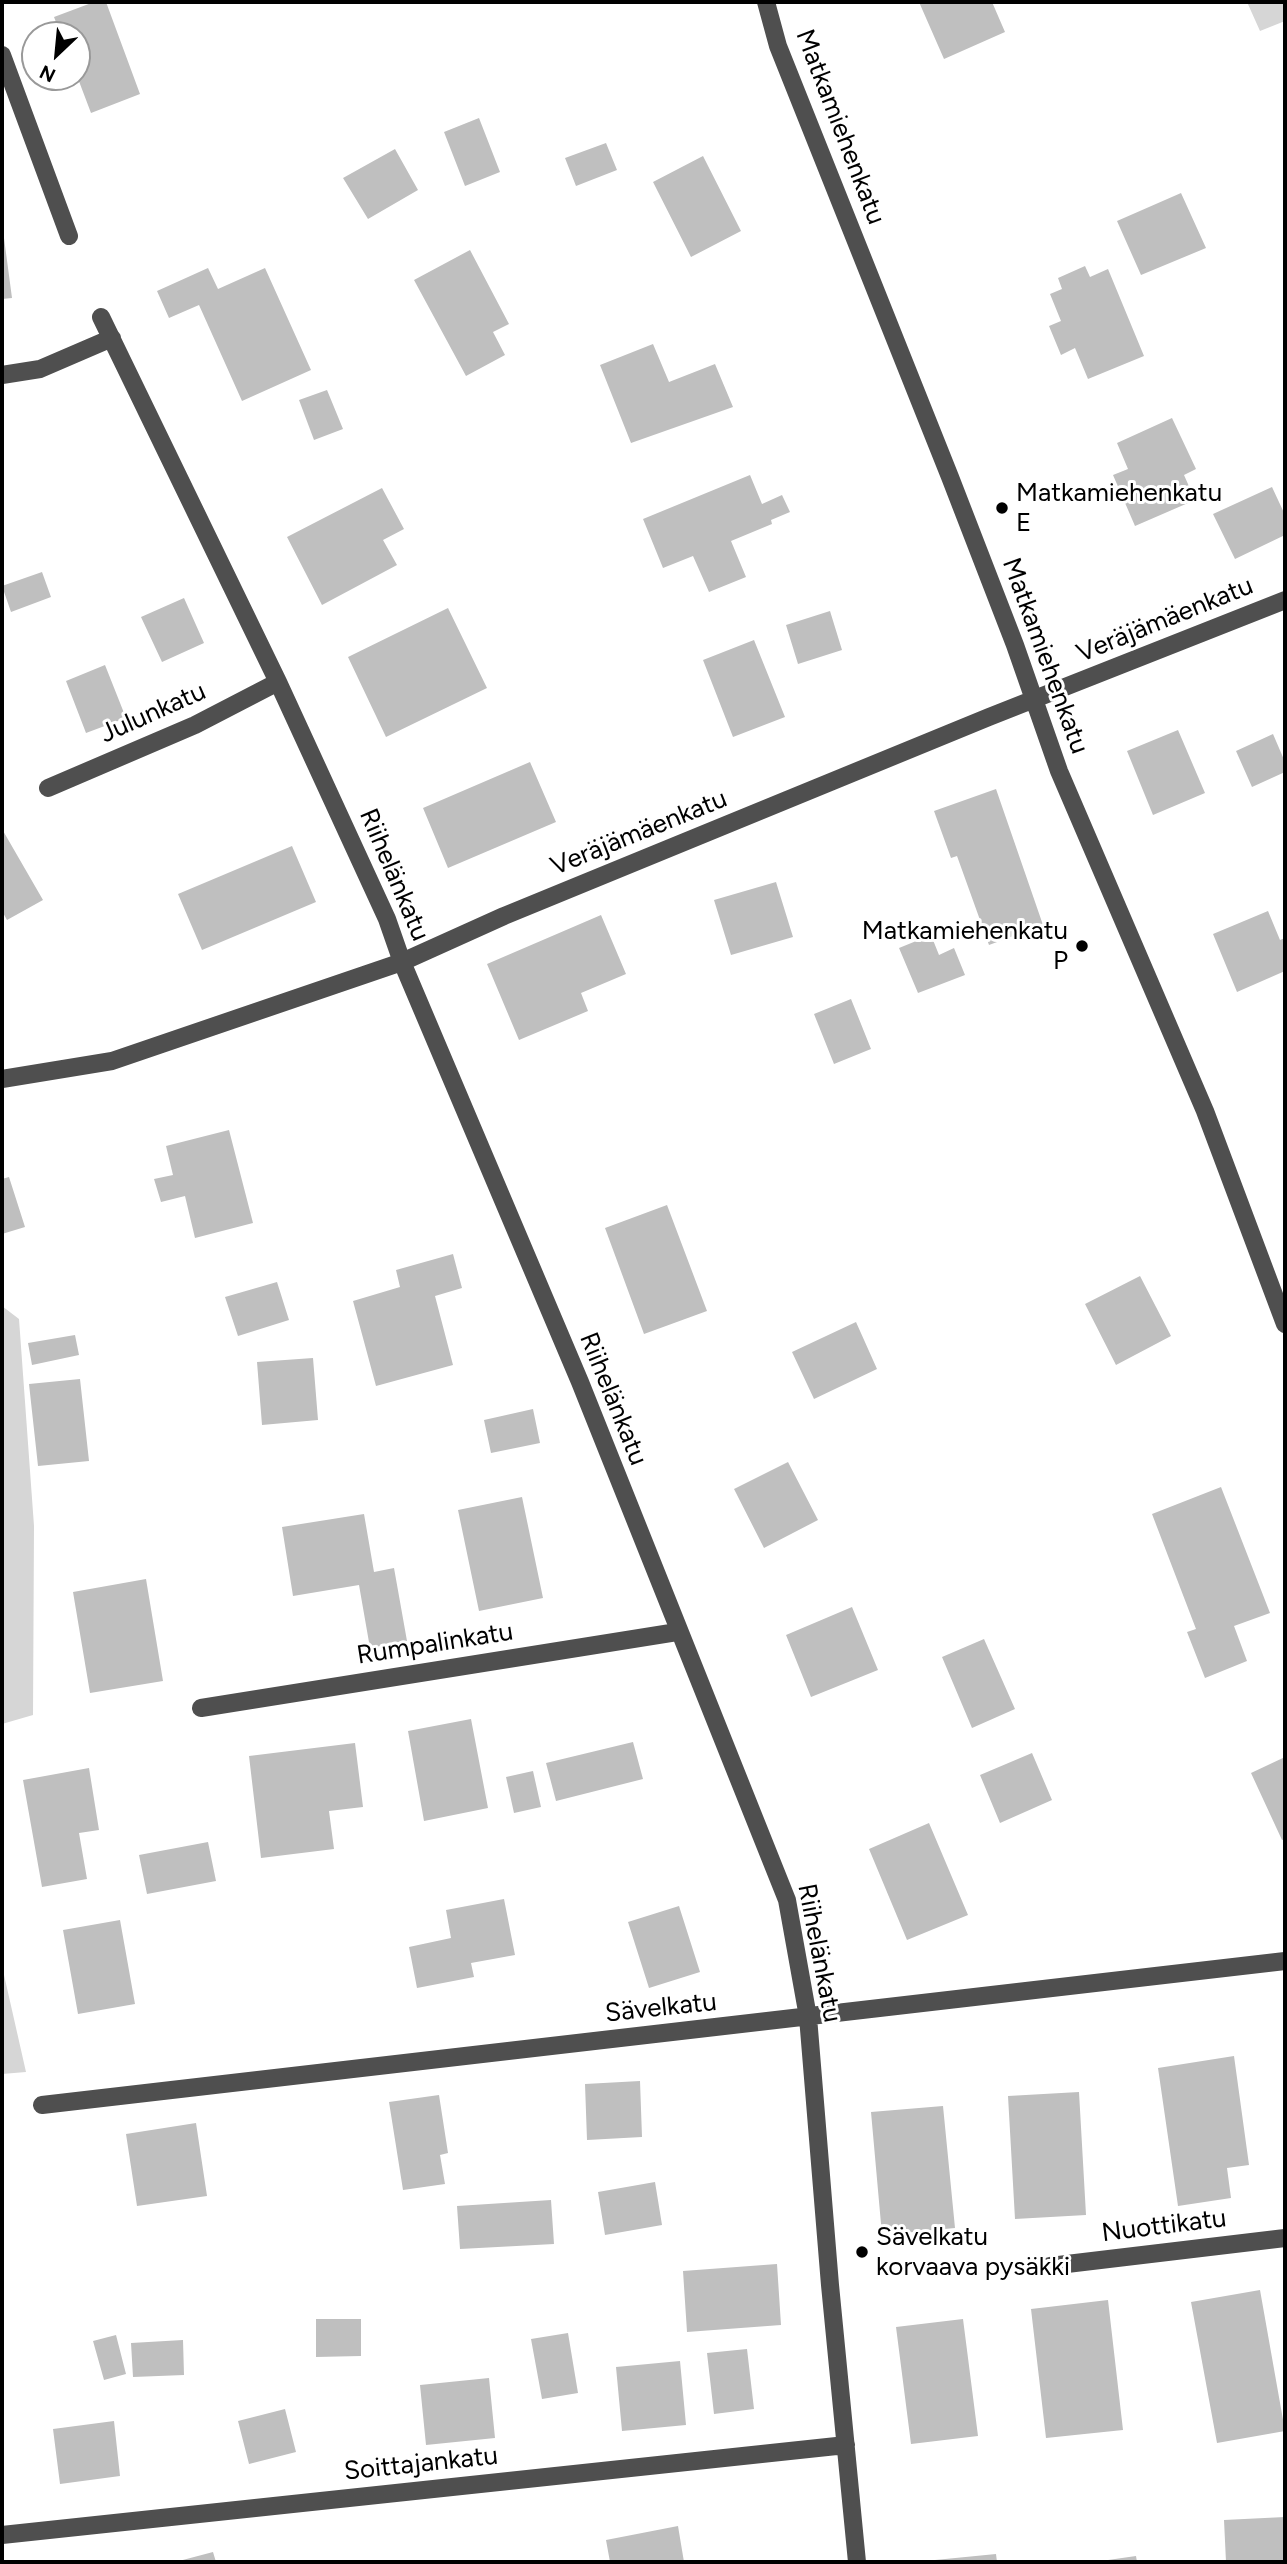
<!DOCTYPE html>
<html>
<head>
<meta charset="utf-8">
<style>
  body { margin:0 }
  #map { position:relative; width:1287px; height:2564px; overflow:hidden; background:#fff; font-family:Figtree,sans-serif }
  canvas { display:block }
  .frame { position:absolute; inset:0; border:4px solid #000; pointer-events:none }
  .north { position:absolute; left:21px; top:21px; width:70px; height:70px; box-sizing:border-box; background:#fff; border:2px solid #999; border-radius:50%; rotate:206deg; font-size:19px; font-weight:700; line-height:28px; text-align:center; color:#000 }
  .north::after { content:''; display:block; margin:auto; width:24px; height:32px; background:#000; clip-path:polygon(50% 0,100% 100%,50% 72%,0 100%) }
</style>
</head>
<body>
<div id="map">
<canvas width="1287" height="2564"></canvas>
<div class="frame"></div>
<div class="north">N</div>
</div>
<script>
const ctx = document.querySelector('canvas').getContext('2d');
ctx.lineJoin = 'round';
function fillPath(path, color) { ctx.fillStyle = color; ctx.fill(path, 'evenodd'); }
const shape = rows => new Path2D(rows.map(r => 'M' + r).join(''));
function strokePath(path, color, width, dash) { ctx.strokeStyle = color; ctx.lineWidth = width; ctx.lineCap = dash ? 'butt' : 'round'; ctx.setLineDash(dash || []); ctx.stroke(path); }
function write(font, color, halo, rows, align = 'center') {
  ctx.font = font + ' Figtree,sans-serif'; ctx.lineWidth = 6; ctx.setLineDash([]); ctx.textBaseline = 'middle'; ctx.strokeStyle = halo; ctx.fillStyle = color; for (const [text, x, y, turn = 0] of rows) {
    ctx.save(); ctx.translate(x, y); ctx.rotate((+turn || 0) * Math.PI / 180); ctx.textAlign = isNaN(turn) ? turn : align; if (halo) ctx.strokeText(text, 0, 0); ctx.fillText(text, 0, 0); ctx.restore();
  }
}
const green = shape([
  [1247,2,1285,2,1285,21,1260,31],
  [2,1306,19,1319,34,1526,33,1715,2,1724],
  [2,1966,26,2072,2,2074]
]);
const building = shape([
  [94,2,106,2,140,94,91,113,77,76,77,35,61,35,54,17],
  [919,2,992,2,1005,32,944,59],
  [479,118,500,172,465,186,444,132],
  [606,143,617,170,576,186,565,158],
  [395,149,418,190,368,219,343,178],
  [703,156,741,231,691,257,653,182],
  [1181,193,1206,248,1141,275,1117,221],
  [2,223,12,298,2,299],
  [470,250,509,324,493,332,505,355,466,376,414,280],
  [1085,266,1090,277,1108,269,1144,356,1088,379,1075,348,1061,355,1049,326,1061,321,1050,294,1062,289,1058,278],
  [208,268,218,289,265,268,311,370,242,401,199,305,169,318,157,291],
  [653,344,669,382,715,364,733,407,631,443,600,365],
  [327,390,343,429,314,440,299,400],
  [1172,418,1196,469,1184,475,1195,500,1135,526,1113,475,1128,469,1117,443],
  [750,475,762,504,782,495,790,512,771,520,772,524,731,541,746,577,709,592,693,556,663,568,643,519],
  [1272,487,1285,515,1285,535,1235,559,1213,514],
  [382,488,404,529,383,540,397,565,322,605,287,537],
  [42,572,51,597,11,612,2,586],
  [184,598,204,643,162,662,141,617],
  [448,608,487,688,386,737,348,657],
  [830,611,842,650,798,664,786,625],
  [754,640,785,717,733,737,703,660],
  [105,665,126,718,86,733,66,681],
  [1178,730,1205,793,1153,815,1127,751],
  [1273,734,1285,762,1285,772,1252,787,1236,751],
  [530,762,556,822,448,868,423,808],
  [996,789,1043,925,989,945,957,856,951,858,934,811],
  [2,829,43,900,7,920,2,911],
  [292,846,316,902,202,950,178,894],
  [776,882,793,937,731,955,714,900],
  [1268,911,1280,940,1285,938,1285,971,1237,992,1213,934],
  [601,915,626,974,581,993,588,1011,519,1040,487,964],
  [931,935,939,955,954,948,965,975,918,993,899,948],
  [851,999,871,1049,834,1064,814,1014],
  [229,1130,253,1223,195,1238,185,1196,161,1202,154,1179,173,1175,166,1146],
  [9,1177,25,1227,2,1234,2,1179],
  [667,1205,707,1311,644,1334,605,1228],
  [453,1254,462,1288,435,1296,453,1365,376,1386,353,1301,400,1287,396,1270],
  [1140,1276,1171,1336,1116,1365,1085,1304],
  [277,1282,289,1320,238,1336,225,1297],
  [856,1322,877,1369,814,1399,792,1352],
  [75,1335,79,1355,32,1365,28,1343],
  [313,1358,318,1420,262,1425,257,1362],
  [80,1379,89,1461,38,1466,29,1384],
  [533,1409,540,1443,491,1453,484,1420],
  [788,1462,818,1520,764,1548,734,1489],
  [1221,1487,1270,1613,1234,1626,1247,1661,1205,1678,1187,1632,1196,1629,1152,1514],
  [522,1497,543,1598,479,1611,458,1510],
  [364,1514,374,1572,394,1568,407,1641,370,1648,359,1585,293,1596,282,1527],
  [146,1579,163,1681,90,1693,73,1592],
  [852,1607,878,1670,811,1697,786,1635],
  [984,1639,1015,1709,972,1728,942,1657],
  [471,1719,488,1808,424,1821,408,1731],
  [633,1742,643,1779,556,1801,546,1763],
  [355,1743,363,1807,329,1811,334,1849,261,1858,249,1756],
  [1032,1753,1052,1800,1000,1823,980,1775],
  [1285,1757,1285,1839,1282,1840,1251,1773],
  [89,1768,99,1830,79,1833,87,1879,42,1887,23,1780],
  [533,1771,541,1807,514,1813,506,1777],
  [929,1823,968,1915,907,1940,869,1849],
  [208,1842,216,1881,147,1894,139,1855],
  [504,1899,515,1955,471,1963,474,1977,417,1988,409,1947,451,1938,446,1910],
  [679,1906,700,1972,649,1988,628,1922],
  [120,1920,135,2004,78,2014,63,1930],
  [1234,2056,1249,2165,1227,2168,1231,2198,1178,2206,1158,2068],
  [640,2081,642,2137,587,2140,585,2084],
  [1079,2092,1086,2215,1015,2219,1008,2096],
  [439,2095,448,2153,440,2155,445,2184,403,2190,389,2102],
  [943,2106,955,2228,882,2235,871,2112],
  [196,2123,207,2196,137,2206,126,2134],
  [655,2182,662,2225,605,2235,598,2192],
  [551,2200,554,2244,460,2249,457,2206],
  [777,2264,781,2325,687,2332,683,2271],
  [1260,2290,1285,2431,1217,2443,1191,2302],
  [1108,2300,1123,2430,1046,2438,1031,2309],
  [316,2319,361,2319,361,2356,316,2357],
  [963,2319,978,2436,911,2444,896,2327],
  [568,2333,578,2393,542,2399,531,2339],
  [116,2335,126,2374,104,2380,93,2341],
  [183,2340,184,2375,133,2377,131,2343],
  [747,2349,754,2409,714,2414,707,2353],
  [680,2361,686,2425,622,2431,616,2367],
  [489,2378,495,2438,426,2445,420,2385],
  [285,2409,296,2452,249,2464,238,2421],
  [114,2421,120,2476,60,2484,53,2429],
  [1285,2517,1285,2562,1226,2562,1224,2520],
  [678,2526,684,2562,610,2562,606,2540],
  [213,2552,216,2562,179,2562,179,2561],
  [996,2554,997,2562,936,2562,935,2560],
  [1136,2556,1137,2562,1101,2562,1101,2561]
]);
const minor = shape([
  [766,2,778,46,950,477,1015,645,1059,771,1205,1111,1285,1324],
  [2,55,69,236],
  [101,317,278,682,387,919,402,962,580,1382,787,1900,808,2017,830,2285,857,2562],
  [2,375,40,369,112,338],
  [48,788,195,725,278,682],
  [2,1079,112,1061,402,962,504,916,989,717,1285,600],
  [201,1708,677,1632],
  [42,2105,1285,1961],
  [1050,2266,1285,2238],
  [2,2535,846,2445]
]);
const markers = [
  [1002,508,7,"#000"],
  [1082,946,7,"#000"],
  [862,2252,7,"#000"]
];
const streetNames = [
  ["Matkamiehenkatu",840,127,69],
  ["Veräjämäenkatu",1165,620,-22],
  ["Matkamiehenkatu",1045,656,70],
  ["Julunkatu",153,713,-24],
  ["Veräjämäenkatu",639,833,-22],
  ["Riihelänkatu",394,875,67],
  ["Riihelänkatu",613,1399,68],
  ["Rumpalinkatu",435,1644,-9],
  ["Riihelänkatu",819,1953,79],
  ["Sävelkatu",661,2008,-6],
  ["Nuottikatu",1164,2226,-7],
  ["Soittajankatu",421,2464,-6]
];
const poiNames = [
  ["Matkamiehenkatu",1016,493],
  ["E",1016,523],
  ["Matkamiehenkatu",1068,931,"right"],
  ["P",1068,961,"right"],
  ["Sävelkatu",876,2237],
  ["korvaava pysäkki",876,2267]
];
fillPath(green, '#d6d6d6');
fillPath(building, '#bfbfbf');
strokePath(minor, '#4f4f4f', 18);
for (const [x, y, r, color] of markers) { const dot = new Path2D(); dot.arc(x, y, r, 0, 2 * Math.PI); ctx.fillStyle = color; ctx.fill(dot); strokePath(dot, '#fff', 2.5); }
write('26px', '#000', '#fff', streetNames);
write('26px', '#000', '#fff', poiNames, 'left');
</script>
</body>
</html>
